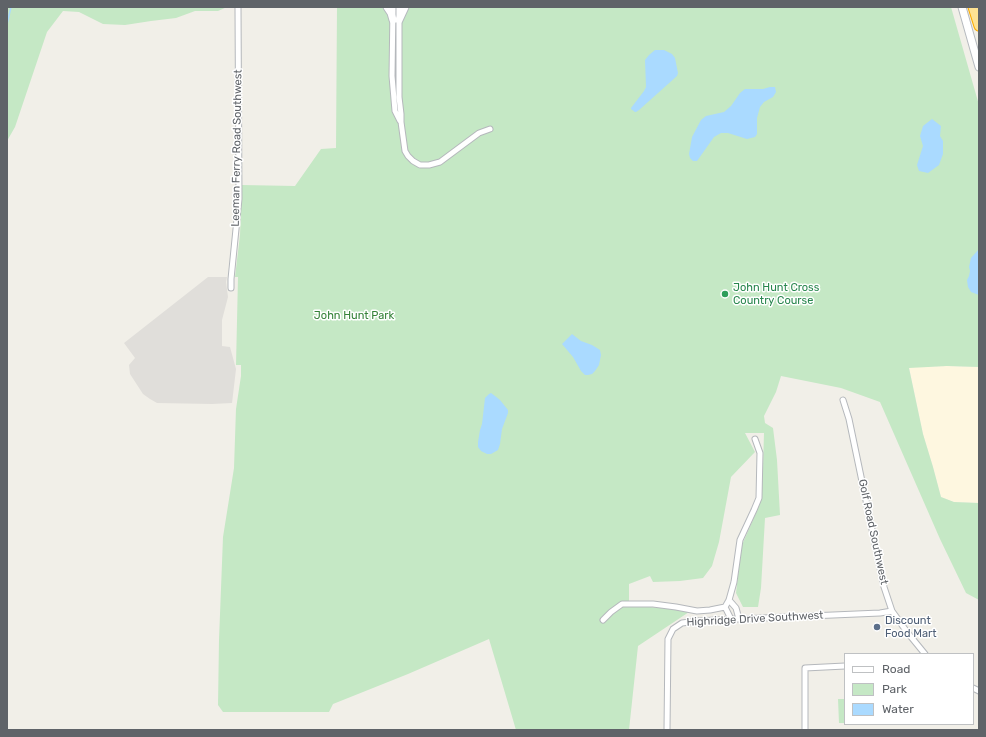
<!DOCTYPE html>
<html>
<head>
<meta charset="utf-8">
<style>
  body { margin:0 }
  #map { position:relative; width:986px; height:737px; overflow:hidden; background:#f1efe8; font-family:Rubik,sans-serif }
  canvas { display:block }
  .frame { position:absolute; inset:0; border:8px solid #5f6368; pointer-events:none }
  .legend { position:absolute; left:844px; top:653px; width:130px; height:72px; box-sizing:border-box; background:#fff; border:1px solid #bfc1c3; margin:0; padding:5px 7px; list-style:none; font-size:12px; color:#5f6368 }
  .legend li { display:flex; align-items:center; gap:8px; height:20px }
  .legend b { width:20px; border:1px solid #bfc1c3 }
</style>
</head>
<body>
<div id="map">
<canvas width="986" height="737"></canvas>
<div class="frame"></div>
<ul class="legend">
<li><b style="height:5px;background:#fff"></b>Road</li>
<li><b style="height:11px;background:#c5e8c5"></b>Park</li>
<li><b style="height:11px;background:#aadaff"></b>Water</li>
</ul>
</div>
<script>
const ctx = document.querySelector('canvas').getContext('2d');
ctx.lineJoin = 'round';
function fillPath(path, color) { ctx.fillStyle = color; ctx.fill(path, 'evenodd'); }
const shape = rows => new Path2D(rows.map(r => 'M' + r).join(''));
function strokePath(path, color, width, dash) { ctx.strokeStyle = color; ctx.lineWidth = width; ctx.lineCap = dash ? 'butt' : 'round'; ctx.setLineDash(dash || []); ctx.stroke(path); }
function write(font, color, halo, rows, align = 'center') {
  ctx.font = font + ' Rubik,sans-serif'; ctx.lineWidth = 3; ctx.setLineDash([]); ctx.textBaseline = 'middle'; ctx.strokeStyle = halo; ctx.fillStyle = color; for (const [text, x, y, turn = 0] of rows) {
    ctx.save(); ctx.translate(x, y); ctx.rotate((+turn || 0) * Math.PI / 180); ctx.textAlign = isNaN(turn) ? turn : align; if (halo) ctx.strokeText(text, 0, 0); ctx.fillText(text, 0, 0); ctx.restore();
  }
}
const commercial = shape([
  [947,366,979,367,979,503,954,502,941,497,933,467,923,434,909,367]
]);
const industrial = shape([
  [208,277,227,277,226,282,228,297,222,320,222,346,230,347,236,369,232,403,212,404,157,403,150,399,143,394,130,374,129,365,135,358,124,343]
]);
const green = shape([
  [7,7,227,7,218,11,195,11,176,18,151,21,125,25,103,24,79,12,63,11,47,32,15,127,7,141],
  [337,7,951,7,979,105,979,367,947,366,909,368,923,434,933,467,941,497,954,502,979,503,979,600,966,593,940,539,880,402,841,388,781,376,776,392,764,416,765,423,773,428,777,460,780,515,765,518,761,588,758,607,743,607,736,593,741,547,756,513,760,495,763,467,764,433,745,433,755,452,731,477,719,542,712,566,703,578,680,581,653,582,650,576,629,584,629,605,682,610,689,612,638,646,629,730,516,730,489,639,408,674,333,704,329,712,223,712,218,705,219,640,223,537,234,468,236,409,241,376,241,365,236,365,238,277,235,277,240,235,242,185,295,186,321,149,336,148],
  [838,699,845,699,845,723,839,723]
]);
const water = shape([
  [655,50,664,50,672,54,675,58,678,73,677,76,639,110,636,112,635,112,631,109,631,108,644,91,646,87,645,60,649,55],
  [770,87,775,87,776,92,773,97,764,102,760,107,757,118,757,134,755,137,747,139,728,133,721,133,714,137,697,161,693,161,690,158,689,154,692,137,701,120,706,116,724,112,731,106,740,93,745,89,763,89],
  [932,119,941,126,940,136,943,141,943,154,939,165,928,173,919,171,917,165,923,146,920,136,923,126],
  [979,249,979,295,971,292,968,287,967,280,969,276,970,271,969,267,971,258],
  [572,334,581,341,592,345,600,350,601,355,599,365,595,371,592,374,588,375,585,375,581,371,573,357,562,344],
  [491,393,495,396,500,400,508,410,508,413,502,429,500,444,498,450,491,454,487,454,481,451,478,447,478,442,480,430,482,424,485,398,489,394]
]);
const stream = shape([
  [7,24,11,7]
]);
const street = shape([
  [393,7,392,76,395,111,400,121],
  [399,7,399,97,401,114,401,122,405,151,408,156,413,161,420,165,429,165,440,162,479,133,490,129],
  [231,288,231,279,239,199,238,7],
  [843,400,849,419,884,587,892,611,907,632,925,654],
  [729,600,736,608,739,619],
  [725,607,731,619],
  [603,620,611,612,622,604,653,604,676,607,697,611,710,610,725,607,729,600,734,582,740,540,754,510,759,498,760,453,755,439],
  [973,688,979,691],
  [667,730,668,639,673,629,682,623,697,621,716,620,880,613,892,611],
  [805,730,805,668,845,666]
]);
const secondary = shape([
  [387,7,391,13,393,20],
  [962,7,979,67],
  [399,20,405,7]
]);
const highway = shape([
  [973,7,979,26]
]);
const markers = [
  [725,294,4,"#2e9e5b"],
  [877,627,4,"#5c6f8a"]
];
const streetNames = [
  ["Leeman Ferry Road Southwest",237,148,-89],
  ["Golf Road Southwest",873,532,78],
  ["Highridge Drive Southwest",755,619,-3]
];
const leisureNames = [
  ["John Hunt Cross",733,288],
  ["Country Course",733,301]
];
const parkNames = [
  ["John Hunt Park",354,316]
];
const serviceNames = [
  ["Discount",885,621],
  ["Food Mart",885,634]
];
fillPath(commercial, '#fef7e0');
fillPath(industrial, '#e0deda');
fillPath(green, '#c5e8c5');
fillPath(water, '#aadaff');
strokePath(stream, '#aadaff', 1.5);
strokePath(street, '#b5b8bc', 7);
strokePath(secondary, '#b6babf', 9);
strokePath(highway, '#f9ab00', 11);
strokePath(street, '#fff', 5);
strokePath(secondary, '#fff', 7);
strokePath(highway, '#fde293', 9);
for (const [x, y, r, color] of markers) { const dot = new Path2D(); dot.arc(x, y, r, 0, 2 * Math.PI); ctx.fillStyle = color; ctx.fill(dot); strokePath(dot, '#fff', 1.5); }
write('11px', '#5f6368', '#fff', streetNames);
write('11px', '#27864d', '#fff', leisureNames, 'left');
write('11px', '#348238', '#fff', parkNames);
write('11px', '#4e5e75', '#fff', serviceNames, 'left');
</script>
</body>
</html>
